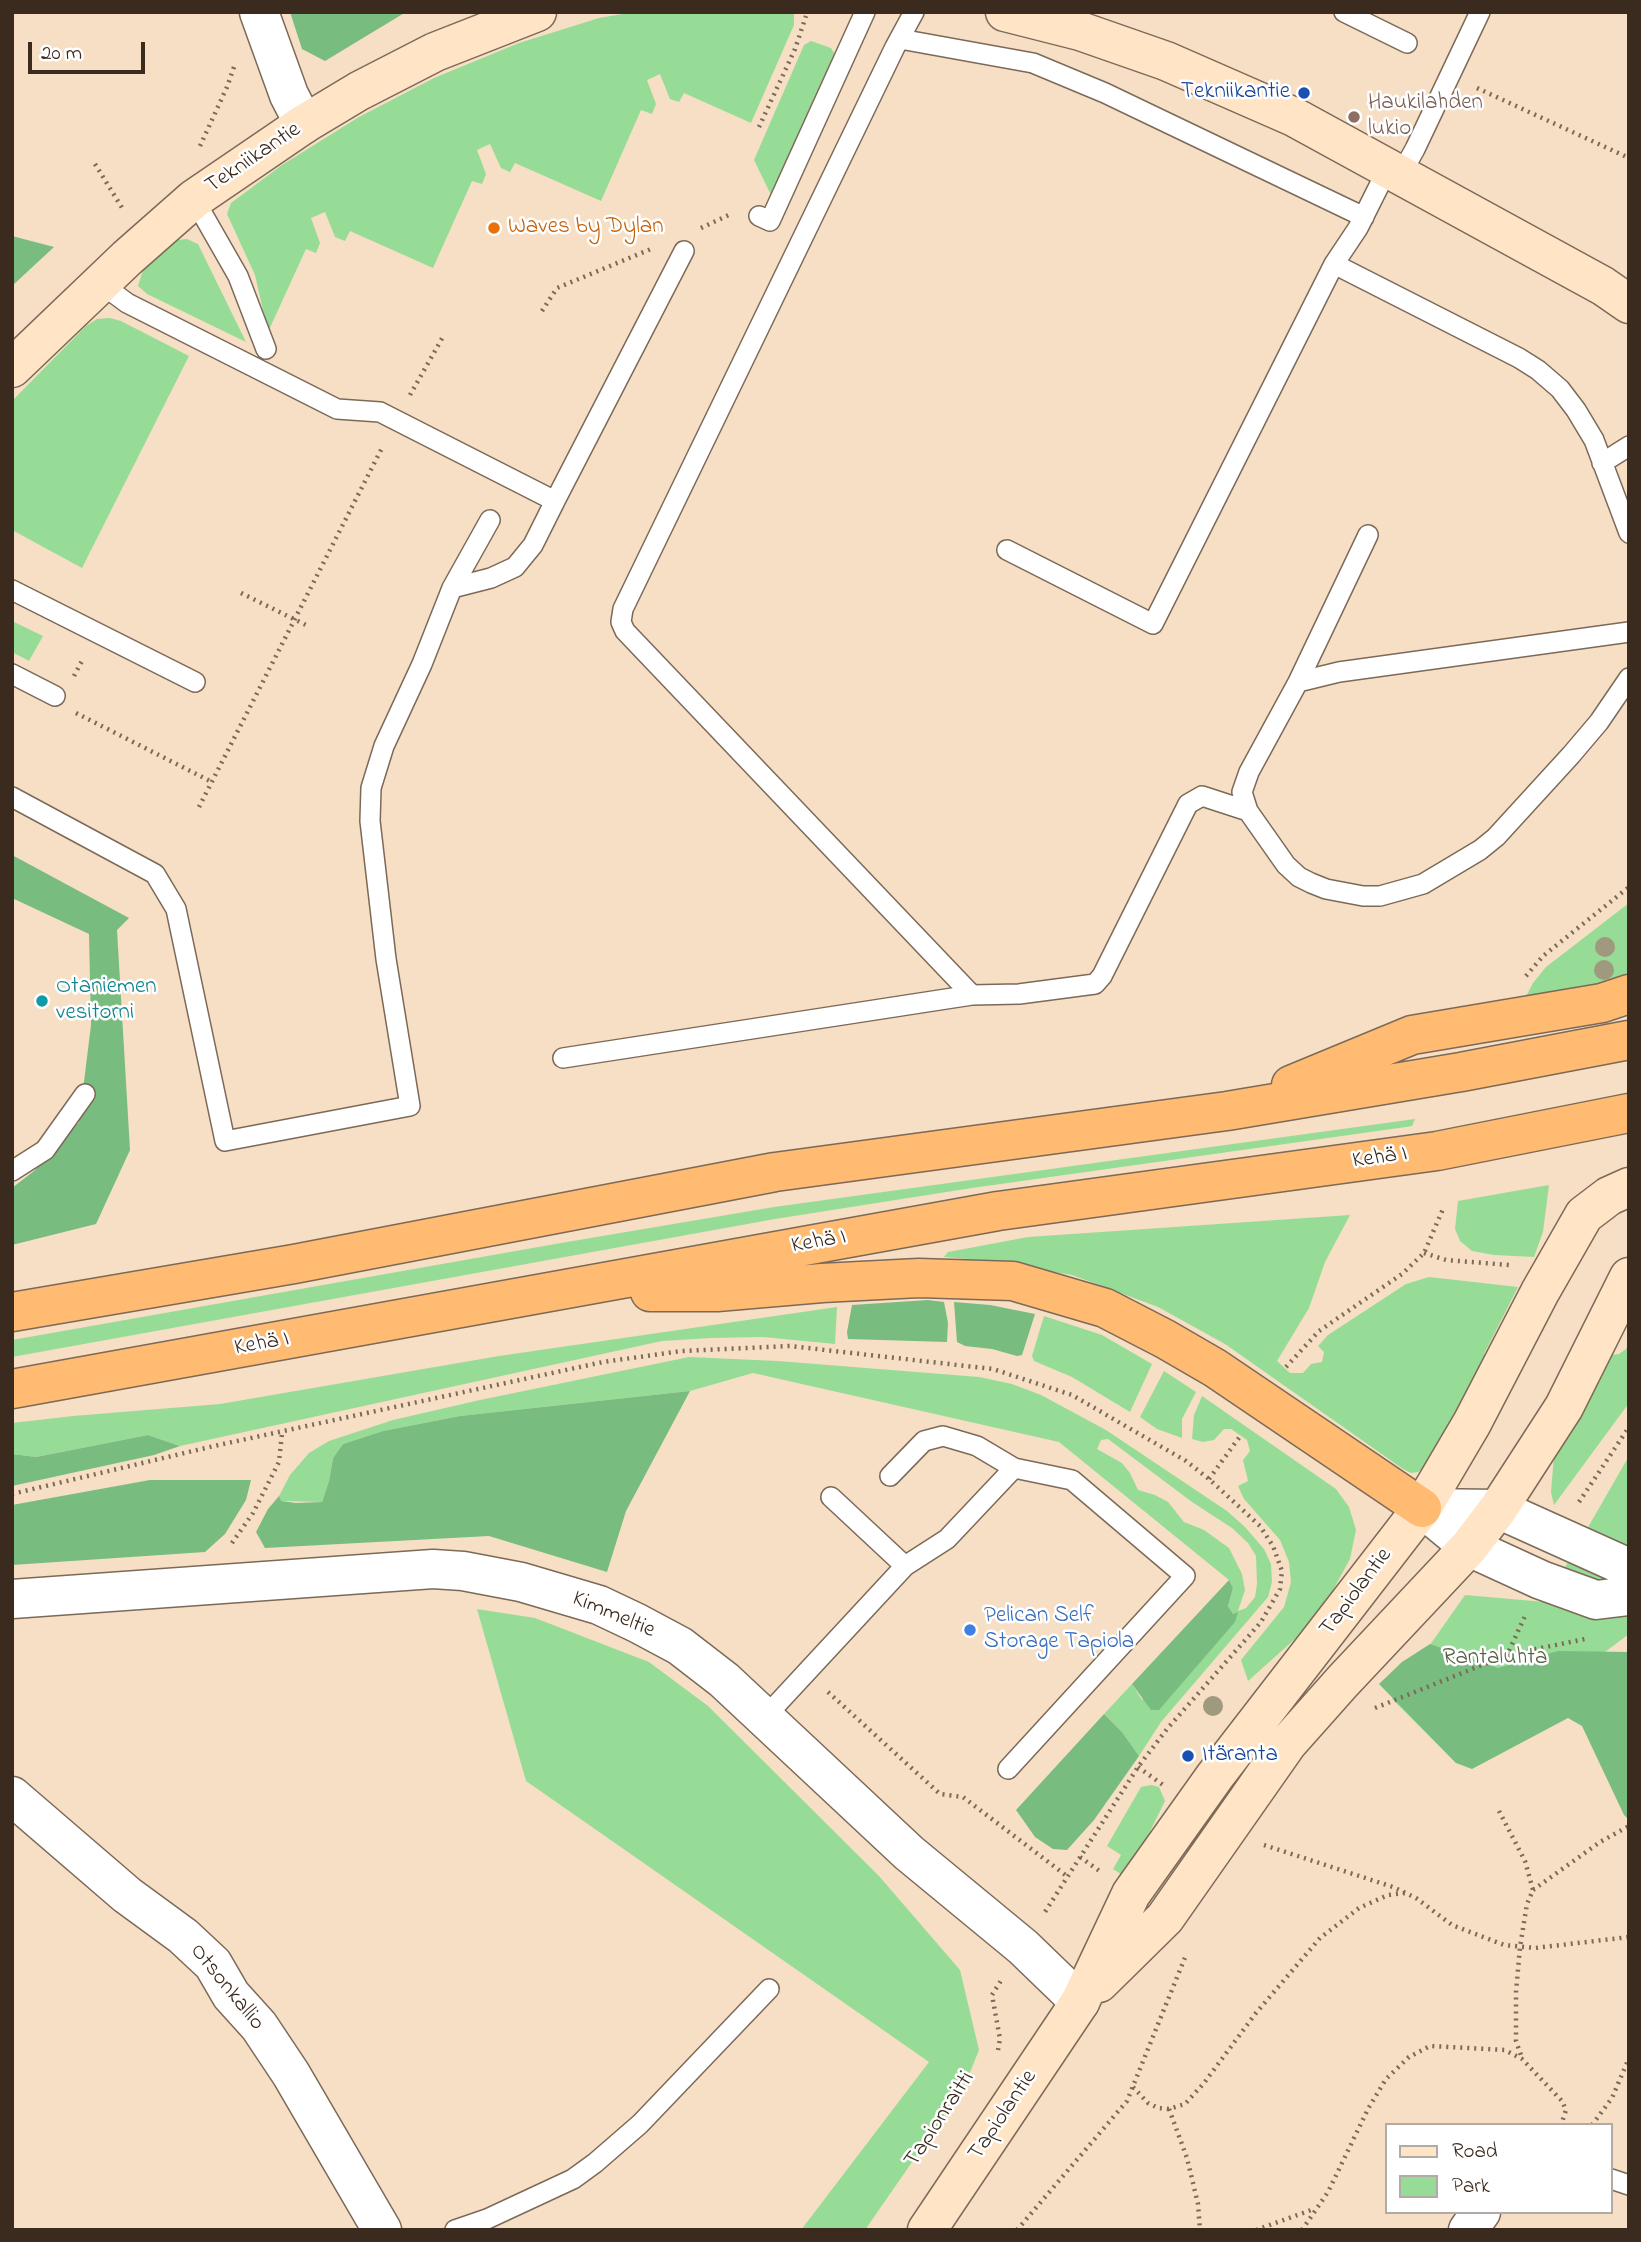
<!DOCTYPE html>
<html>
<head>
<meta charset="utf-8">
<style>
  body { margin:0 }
  #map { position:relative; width:1641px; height:2242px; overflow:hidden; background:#f6dfc5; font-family:"Indie Flower",sans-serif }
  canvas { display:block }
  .frame { position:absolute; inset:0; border:14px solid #3b2a1e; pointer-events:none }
  .legend { position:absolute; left:1385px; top:2123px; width:228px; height:91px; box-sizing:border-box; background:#fff; border:2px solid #b1aaa5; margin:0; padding:9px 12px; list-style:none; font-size:21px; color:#3b2a1e }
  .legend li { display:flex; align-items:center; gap:14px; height:35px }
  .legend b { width:35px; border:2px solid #b1aaa5 }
  .scale { position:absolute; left:28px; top:42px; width:117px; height:32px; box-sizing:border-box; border:4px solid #3b2a1e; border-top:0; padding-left:9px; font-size:21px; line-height:24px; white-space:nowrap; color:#3b2a1e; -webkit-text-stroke:5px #fff; paint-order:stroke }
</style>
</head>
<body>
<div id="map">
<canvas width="1641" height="2242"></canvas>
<div class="frame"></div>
<ul class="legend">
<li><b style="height:9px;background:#ffe4c6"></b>Road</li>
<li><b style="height:19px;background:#97dc96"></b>Park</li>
</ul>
<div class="scale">20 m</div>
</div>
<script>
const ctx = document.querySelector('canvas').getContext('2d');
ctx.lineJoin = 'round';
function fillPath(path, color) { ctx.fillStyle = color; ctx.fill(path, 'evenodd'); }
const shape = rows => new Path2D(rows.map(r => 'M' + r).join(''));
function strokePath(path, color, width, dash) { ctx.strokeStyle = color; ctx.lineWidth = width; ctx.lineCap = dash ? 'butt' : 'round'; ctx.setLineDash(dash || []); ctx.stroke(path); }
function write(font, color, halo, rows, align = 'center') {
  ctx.font = font + ' "Indie Flower",sans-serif'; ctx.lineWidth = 5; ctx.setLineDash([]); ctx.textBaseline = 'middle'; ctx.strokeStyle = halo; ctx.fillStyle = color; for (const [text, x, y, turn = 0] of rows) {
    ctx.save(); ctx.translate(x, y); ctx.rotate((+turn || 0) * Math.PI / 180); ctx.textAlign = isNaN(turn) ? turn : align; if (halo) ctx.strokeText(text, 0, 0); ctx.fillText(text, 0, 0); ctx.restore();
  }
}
const green = shape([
  [634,12,794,12,794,25,751,123,684,93,679,102,670,99,660,74,647,80,656,104,652,114,641,110,601,201,515,163,510,172,501,168,490,144,477,150,486,174,482,184,472,181,433,268,350,231,345,241,335,237,325,212,311,218,320,243,316,253,306,249,268,332,255,275,227,214,231,203,282,165,359,117,434,78,519,43,599,18],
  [811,41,831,48,836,56,771,195,754,160,804,45],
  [187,239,198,244,246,342,147,294,138,286,142,273,151,262,178,240],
  [110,318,121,321,189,356,82,568,12,530,12,401,86,326,97,319],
  [12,621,43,636,29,661,12,652],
  [1629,903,1629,977,1598,986,1524,1000,1533,983,1546,967],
  [1415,1119,1412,1126,1406,1127,972,1188,775,1219,12,1357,12,1340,561,1243,774,1207],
  [1549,1185,1543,1232,1534,1257,1494,1255,1472,1251,1460,1241,1455,1229,1458,1201],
  [1350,1215,1325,1262,1309,1308,1277,1361,1290,1373,1303,1373,1311,1364,1322,1362,1324,1352,1318,1346,1328,1335,1406,1284,1429,1277,1518,1287,1484,1354,1488,1357,1424,1467,1418,1472,1411,1473,1403,1469,1225,1344,1158,1307,1072,1275,980,1260,944,1257,948,1252,1028,1237],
  [837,1307,835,1344,763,1337,711,1338,662,1341,180,1446,148,1435,36,1457,12,1454,12,1423,73,1416,220,1404,499,1356],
  [1044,1316,1102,1335,1152,1364,1130,1412,1072,1377,1034,1361,1032,1356],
  [1629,1342,1629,1403,1554,1505,1551,1492,1554,1455,1610,1355,1619,1354,1626,1349],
  [689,1357,778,1361,979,1377,1012,1384,1041,1395,1106,1430,1227,1511,1245,1527,1264,1549,1271,1564,1272,1582,1268,1597,1161,1722,1139,1756,1122,1732,1104,1714,1132,1684,1142,1700,1237,1613,1233,1614,1228,1606,1233,1588,1229,1580,1059,1442,753,1373,690,1391,460,1416,383,1431,343,1444,333,1458,329,1481,322,1502,280,1501,279,1496,290,1475,309,1453,329,1441,393,1420,480,1400],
  [1108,1439,1192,1502,1232,1528,1248,1543,1256,1556,1257,1584,1255,1597,1246,1608,1238,1611,1245,1590,1242,1574,1229,1548,1204,1530,1184,1522,1168,1502,1155,1495,1138,1490,1130,1473,1122,1463,1097,1449,1101,1440],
  [1164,1371,1196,1392,1182,1419,1182,1438,1157,1429,1140,1417],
  [1202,1396,1336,1489,1349,1507,1356,1530,1350,1559,1321,1612,1295,1639,1248,1681,1241,1660,1284,1607,1291,1582,1289,1562,1280,1540,1244,1499,1238,1486,1248,1481,1243,1460,1250,1451,1247,1440,1231,1429,1224,1429,1214,1440,1203,1442,1192,1439,1194,1415],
  [1629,1456,1629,1634,1456,1763,1392,1699,1465,1595,1545,1602],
  [477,1609,535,1618,649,1662,708,1706,879,1876,960,1970,979,2050,964,2087,865,2230,801,2230,929,2062,526,1781],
  [1151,1785,1159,1787,1165,1801,1127,1878,1113,1869,1121,1855,1107,1846,1141,1787]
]);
const forest = shape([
  [290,12,406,12,325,61,302,49],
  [12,236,54,247,12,286],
  [12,855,129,918,117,930,130,1150,96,1224,12,1245,12,1188,34,1171,79,1122,91,1025,89,934,12,898],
  [928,1300,944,1302,948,1323,947,1342,848,1339,847,1332,852,1305],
  [954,1302,990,1305,1035,1314,1022,1355,1017,1356,992,1349,965,1346,957,1342],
  [690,1391,626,1511,607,1572,489,1536,265,1548,256,1532,268,1509,279,1496,281,1501,296,1503,322,1502,329,1481,333,1458,343,1444,383,1431,460,1416],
  [148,1435,180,1446,154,1455,12,1486,12,1454,36,1457],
  [150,1480,251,1480,246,1500,225,1534,205,1552,12,1565,12,1505],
  [1229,1580,1233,1588,1228,1606,1233,1614,1238,1612,1235,1622,1159,1710,1151,1710,1132,1684],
  [1430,1644,1498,1668,1558,1651,1629,1652,1629,1820,1624,1815,1582,1726,1568,1718,1472,1769,1456,1763,1379,1684,1402,1662],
  [1104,1714,1122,1732,1139,1756,1094,1820,1067,1850,1053,1849,1035,1837,1016,1810]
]);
const path = shape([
  [1477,88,1629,158],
  [759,127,795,49,806,16],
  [200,146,227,87,235,64],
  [95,164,124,211],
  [701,228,731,214],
  [542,311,557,288,651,249],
  [410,395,444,335],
  [241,593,310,627],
  [74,676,83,659],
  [76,713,212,782],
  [199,807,383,446],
  [1526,976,1543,956,1629,887],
  [1424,1253,1446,1260,1509,1265],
  [1286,1367,1319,1331,1402,1274,1424,1253,1443,1209],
  [1209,1479,1241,1435],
  [12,1494,214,1446,603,1362,682,1351,790,1346,993,1369,1072,1395,1186,1461,1209,1479,1260,1526,1273,1546,1282,1571,1280,1589,1261,1622,1167,1729,1138,1767,1043,1915],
  [1579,1502,1629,1427],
  [232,1543,253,1513,279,1462,282,1433],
  [1507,1655,1585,1639],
  [828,1692,940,1794,963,1797,1068,1877],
  [1375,1708,1507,1655,1526,1614],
  [1138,1767,1163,1785],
  [1499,1811,1525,1861,1533,1890,1527,1904,1520,1947,1516,1992,1516,2041,1522,2058],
  [1264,1845,1393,1887,1416,1898,1452,1925,1504,1945,1535,1948,1629,1937],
  [1080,1857,1101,1872],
  [1533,1890,1600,1842,1629,1826],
  [998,2050,1000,2039,992,1995,1002,1979],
  [1133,2087,1148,2103,1158,2108,1169,2109,1185,2104,1204,2083,1256,2013,1320,1938,1359,1908,1388,1895,1405,1893],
  [1169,2109,1187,2158,1198,2204,1200,2230],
  [1592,2125,1612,2098,1629,2058],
  [1017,2230,1127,2101,1186,1955],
  [1256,2230,1314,2209],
  [1302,2230,1328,2192,1368,2109,1386,2079,1409,2057,1430,2046,1505,2050,1522,2059,1562,2101,1566,2110,1561,2125]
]);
const service = shape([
  [914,12,895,47,623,609,621,622,625,631,972,995],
  [1344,12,1407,43],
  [900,39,1033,63,1105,93,1364,217],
  [1401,174,1415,149,1480,12],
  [194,199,238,276,266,349],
  [759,216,770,221,865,12],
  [1334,264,1519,358,1538,370,1560,389,1576,410,1594,440,1629,533],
  [100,283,127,303,337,409,380,412,555,501,684,251],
  [1602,463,1629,446],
  [1007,550,1153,624,1334,264,1358,228,1388,168],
  [452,588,491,578,515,567,533,545,555,501],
  [12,590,195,682],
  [12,674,55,696],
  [1298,682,1368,535],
  [12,797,155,874,176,909,225,1141,410,1106,386,959,370,821,371,788,384,746,422,664,452,588,490,520],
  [1248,811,1242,792,1249,772,1298,682,1339,672,1629,632],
  [563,1058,972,995,1019,994,1095,984,1102,976,1188,804,1202,796,1248,811,1286,865,1299,877,1311,883,1326,889,1363,896,1380,896,1423,884,1480,850,1496,837,1571,755,1599,722,1629,678],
  [12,1171,45,1150,85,1094],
  [890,1476,924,1441,943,1436,977,1446,1014,1468],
  [831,1497,905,1566],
  [765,1717,905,1566,947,1539,1014,1468,1072,1480,1185,1576,1008,1769],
  [1611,2179,1629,2185],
  [455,2230,487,2219,573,2179,595,2163,640,2124,769,1989]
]);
const minor = shape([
  [259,12,289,95,304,124],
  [1422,1508,1469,1547,1541,1580,1596,1600,1629,1596],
  [1422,1508,1498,1509,1629,1568],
  [12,1599,433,1569,463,1571,521,1582,599,1605,637,1623,680,1646,724,1680,909,1853,1023,1947,1080,2002],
  [12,1796,127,1895,183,1936,213,1964,231,1995,259,2026,291,2074,382,2230],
  [1468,2230,1481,2212]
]);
const secondary = shape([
  [1005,12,1080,31,1166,61,1294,117,1603,286,1629,304],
  [12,368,127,258,194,199,304,124,359,91,435,52,537,12],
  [1099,1983,1165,1918,1287,1744,1343,1681,1469,1547,1498,1509,1564,1407,1629,1277],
  [927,2230,1080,2002,1131,1894,1215,1776,1422,1508,1472,1423,1540,1292,1584,1215,1609,1196,1629,1187]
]);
const trunk = shape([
  [1291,1085,1412,1035,1602,1003,1629,994],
  [650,1292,717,1292,822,1283,919,1278,1013,1281,1105,1308,1165,1339,1215,1368,1422,1508],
  [12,1312,294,1264,775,1172,1227,1111,1461,1072,1629,1040],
  [12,1389,998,1211,1437,1151,1629,1113]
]);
const trees = [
  [1605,947],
  [1604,970],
  [1213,1706]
];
const markers = [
  [1304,93,7,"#1a4fb4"],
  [1354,117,7,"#8d6e63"],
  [494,228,7,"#e8710a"],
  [42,1001,7,"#0f9aa8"],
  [970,1630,7,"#3f7fe0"],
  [1188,1756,7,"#1a4fb4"]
];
const transitNames = [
  ["Tekniikantie",1290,93],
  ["Itäranta",1202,1756,"left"]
];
const educationNames = [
  ["Haukilahden",1368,104],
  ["lukio",1368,130]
];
const streetNames = [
  ["Tekniikantie",254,159,-34],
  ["Kehä I",1380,1159,-8],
  ["Kehä I",819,1243,-10],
  ["Kehä I",262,1345,-10],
  ["Tapiolantie",1357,1593,-53],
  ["Kimmeltie",613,1616,23],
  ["Otsonkallio",226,1988,51],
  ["Tapiolantie",1004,2116,-56],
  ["Tapionraitti",941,2120,-57]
];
const foodNames = [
  ["Waves by Dylan",508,228]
];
const cultureNames = [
  ["Otaniemen",56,988],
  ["vesitorni",56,1014]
];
const shopNames = [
  ["Pelican Self",984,1617],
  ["Storage Tapiola",984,1643]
];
const parkNames = [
  ["Rantaluhta",1495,1659]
];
fillPath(green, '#97dc96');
fillPath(forest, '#79bc7f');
strokePath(service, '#7c6958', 22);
strokePath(minor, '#7c6958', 41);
strokePath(secondary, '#7c6958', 41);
strokePath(trunk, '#7c6958', 41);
strokePath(path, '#7c6958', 4.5, [2, 5]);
strokePath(service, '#fff', 19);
strokePath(minor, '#fff', 38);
strokePath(secondary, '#ffe4c6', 38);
strokePath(trunk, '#ffbb71', 38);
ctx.fillStyle = '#9f997d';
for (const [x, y] of trees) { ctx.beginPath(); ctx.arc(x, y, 10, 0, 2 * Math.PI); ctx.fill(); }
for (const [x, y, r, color] of markers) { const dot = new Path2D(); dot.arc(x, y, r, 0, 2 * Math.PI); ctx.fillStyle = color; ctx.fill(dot); strokePath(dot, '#fff', 2.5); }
write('23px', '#164399', '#fff', transitNames, 'right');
write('23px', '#785e54', '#fff', educationNames, 'left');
write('23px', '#3b2a1e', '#fff', streetNames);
write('23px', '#c56008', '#fff', foodNames, 'left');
write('23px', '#0d838f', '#fff', cultureNames, 'left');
write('23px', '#366cbe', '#fff', shopNames, 'left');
write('23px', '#575f42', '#fff', parkNames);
</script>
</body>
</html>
